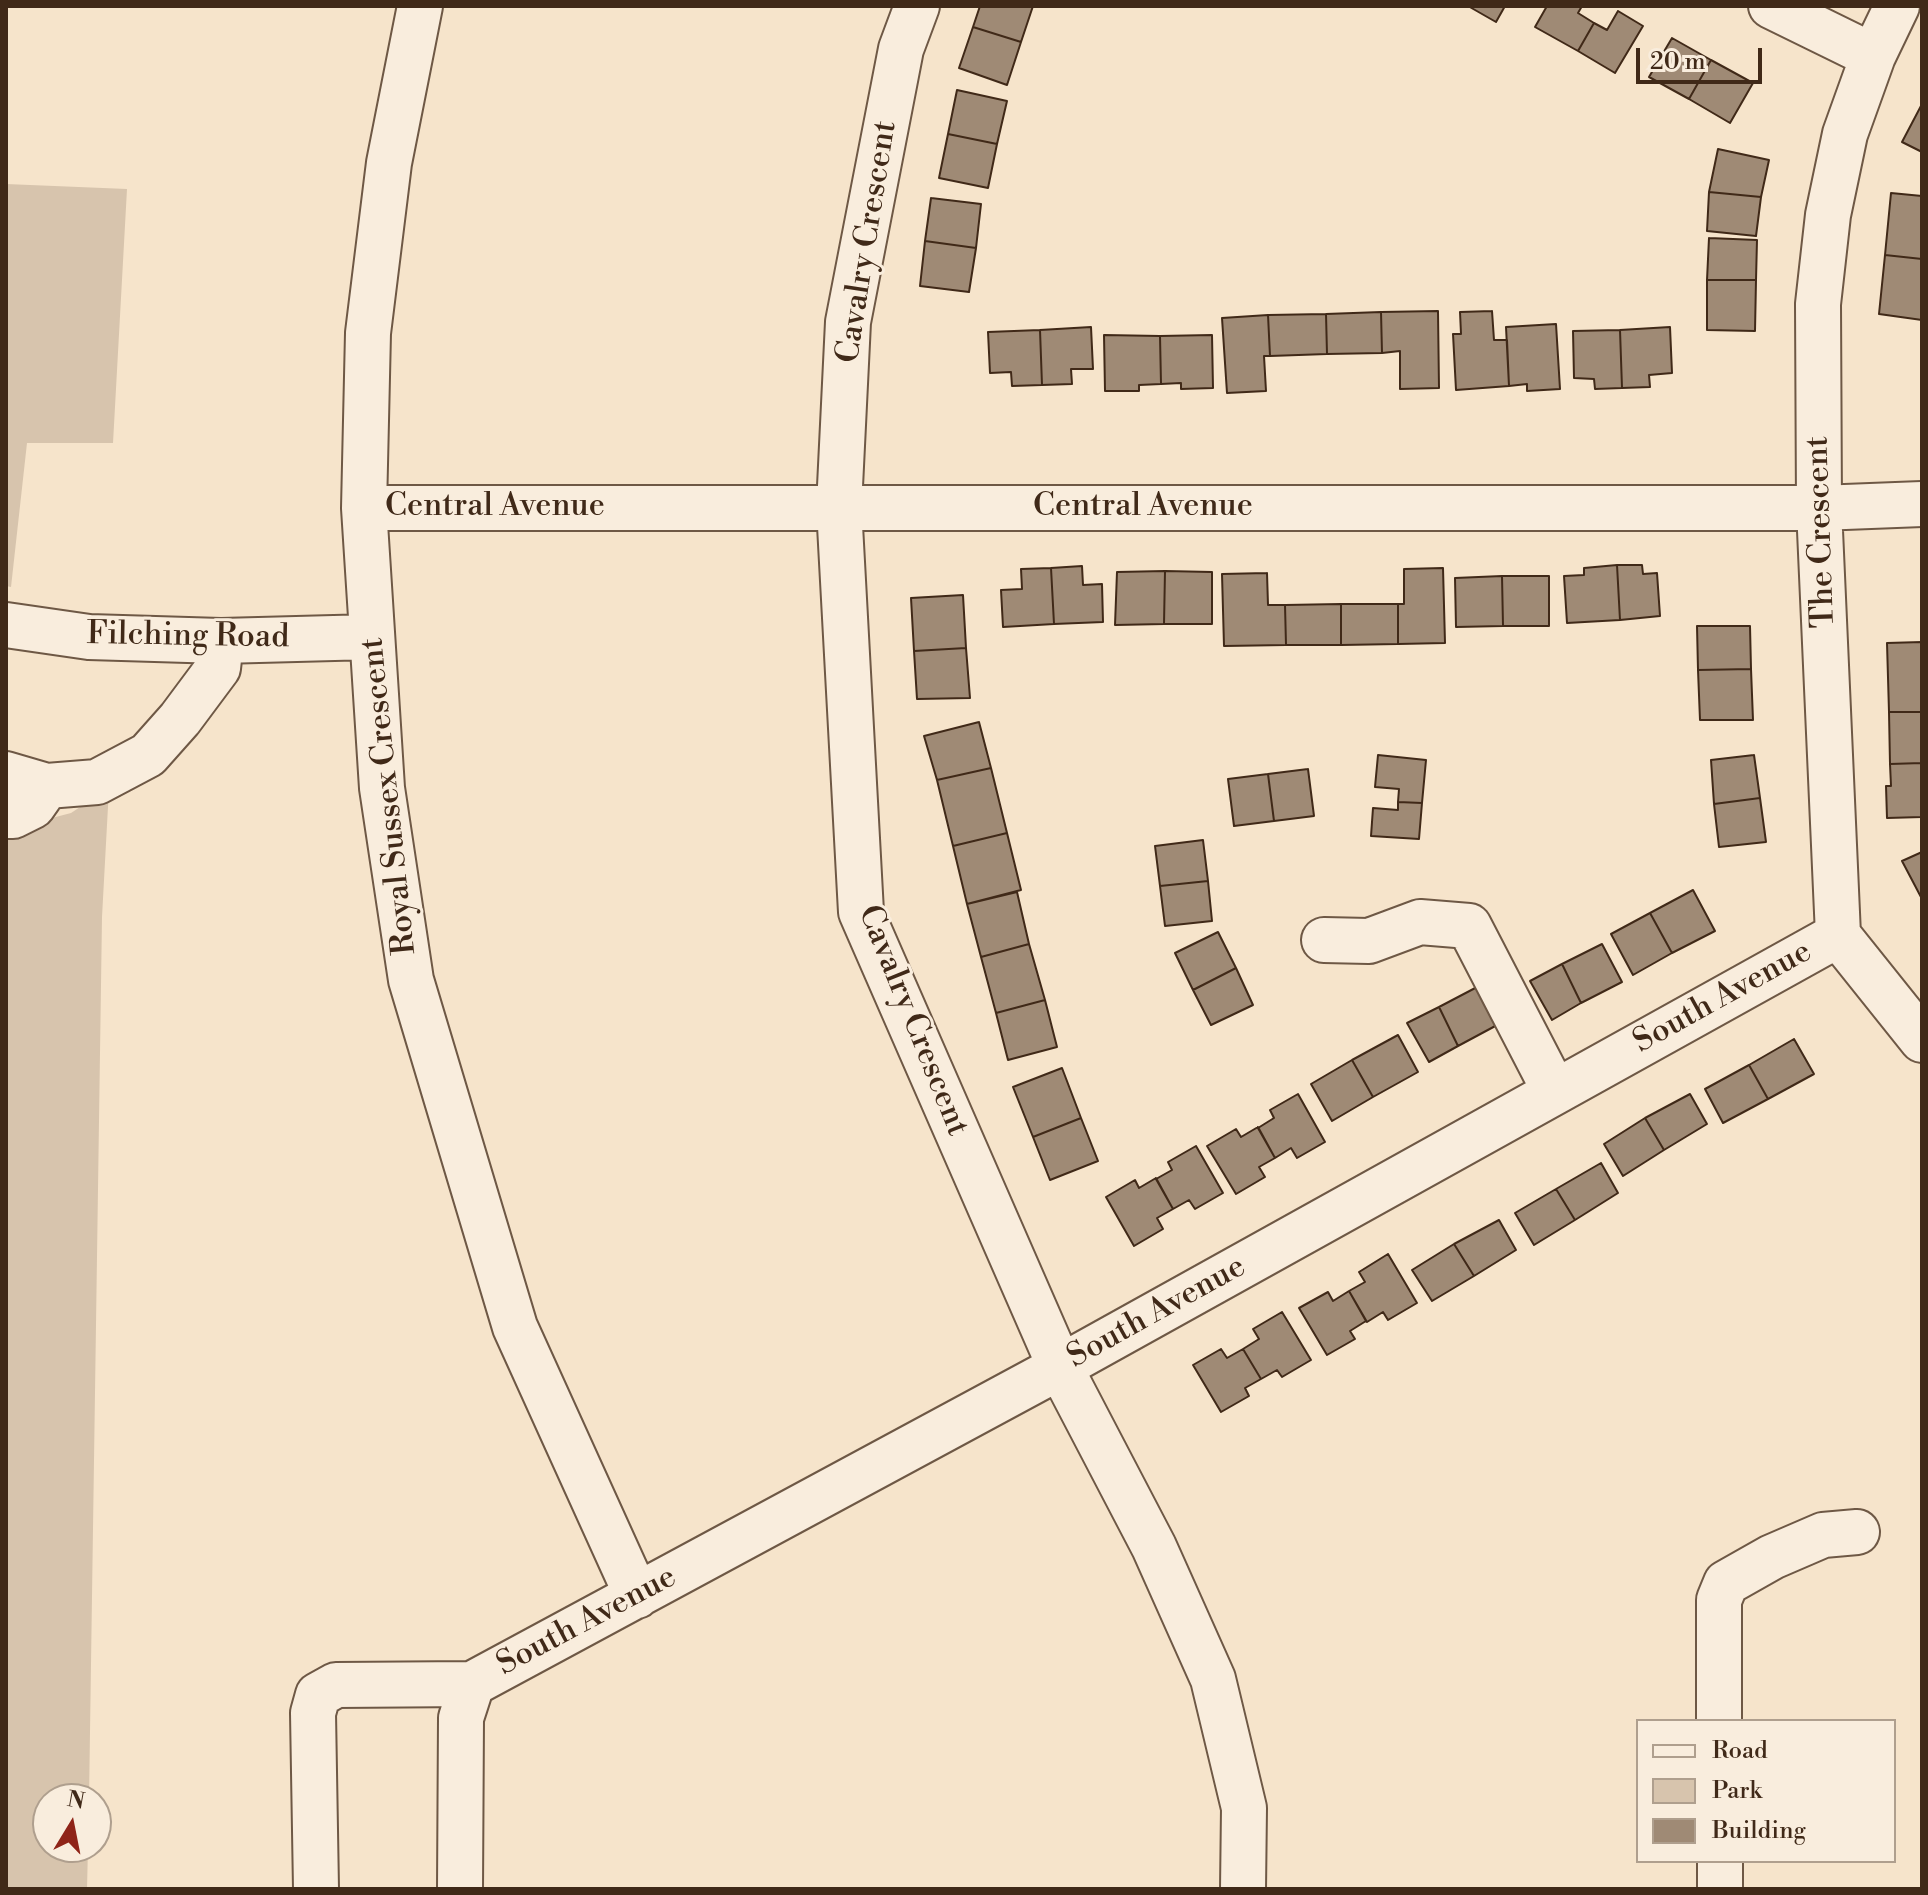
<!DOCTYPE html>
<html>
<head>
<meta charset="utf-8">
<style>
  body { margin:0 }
  #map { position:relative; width:1928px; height:1895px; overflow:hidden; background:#f6e4cb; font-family:"Libre Bodoni",serif }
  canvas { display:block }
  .frame { position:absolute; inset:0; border:8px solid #402918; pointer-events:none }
  .legend { position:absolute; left:1636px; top:1719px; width:260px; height:144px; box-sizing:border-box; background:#f9eddd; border:2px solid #af9f8e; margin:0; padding:10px 14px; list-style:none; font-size:24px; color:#402918 }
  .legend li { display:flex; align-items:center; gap:16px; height:40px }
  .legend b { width:40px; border:2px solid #af9f8e }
  .north { position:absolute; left:32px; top:1783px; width:80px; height:80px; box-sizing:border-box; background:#f9eddd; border:2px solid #af9f8e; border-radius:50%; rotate:10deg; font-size:22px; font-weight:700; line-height:32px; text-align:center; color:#402918 }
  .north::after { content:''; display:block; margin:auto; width:28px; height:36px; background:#8f2418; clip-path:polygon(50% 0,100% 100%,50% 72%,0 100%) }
  .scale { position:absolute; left:1636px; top:48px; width:126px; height:36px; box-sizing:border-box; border:4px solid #402918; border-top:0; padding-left:10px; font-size:24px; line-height:28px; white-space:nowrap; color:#402918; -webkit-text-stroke:6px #f9eddd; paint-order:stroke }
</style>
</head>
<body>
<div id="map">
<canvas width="1928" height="1895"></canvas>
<div class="frame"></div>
<ul class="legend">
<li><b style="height:10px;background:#f9eddd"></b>Road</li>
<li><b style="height:22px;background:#d7c4ad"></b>Park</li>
<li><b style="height:22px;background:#9f8a75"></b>Building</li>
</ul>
<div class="north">N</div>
<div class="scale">20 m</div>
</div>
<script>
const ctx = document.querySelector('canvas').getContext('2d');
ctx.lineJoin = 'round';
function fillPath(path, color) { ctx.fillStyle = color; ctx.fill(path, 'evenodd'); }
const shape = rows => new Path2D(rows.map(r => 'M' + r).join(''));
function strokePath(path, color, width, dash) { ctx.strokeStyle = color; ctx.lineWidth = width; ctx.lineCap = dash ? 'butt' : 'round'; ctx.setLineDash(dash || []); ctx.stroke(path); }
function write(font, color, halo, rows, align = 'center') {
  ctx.font = font + ' "Libre Bodoni",serif'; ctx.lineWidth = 6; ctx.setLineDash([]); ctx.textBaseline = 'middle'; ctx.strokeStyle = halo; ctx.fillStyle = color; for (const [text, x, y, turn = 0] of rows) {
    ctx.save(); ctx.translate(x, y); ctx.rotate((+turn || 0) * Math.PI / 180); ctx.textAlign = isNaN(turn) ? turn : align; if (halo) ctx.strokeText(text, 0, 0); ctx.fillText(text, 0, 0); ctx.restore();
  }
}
const green = shape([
  [6,184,127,189,113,443,27,443,11,587,6,586],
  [109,788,102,917,89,1799,48,1799,48,1847,88,1847,87,1889,6,1889,6,830,71,813]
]);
const building = shape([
  [980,6,1033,6,1021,42,973,27,980,6],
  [1468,6,1505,6,1496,22,1468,6],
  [1547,6,1582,6,1578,13,1594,23,1578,51,1535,27,1547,6],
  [1618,11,1643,26,1615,73,1578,51,1594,23,1607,30,1618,11],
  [973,27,1021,42,1007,85,959,68,973,27],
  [1672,38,1711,60,1689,99,1649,77,1672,38],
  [1711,60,1753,83,1730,123,1689,99,1711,60],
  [957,90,1007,101,997,144,948,134,957,90],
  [1922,104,1922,152,1902,142,1922,104],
  [948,134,997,144,988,188,939,178,948,134],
  [1718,149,1769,160,1761,197,1709,192,1718,149],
  [1709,192,1761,197,1756,236,1707,231,1709,192],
  [1891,193,1922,196,1922,259,1885,255,1891,193],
  [931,198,981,204,976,248,925,241,931,198],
  [1709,238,1757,240,1756,280,1707,280,1709,238],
  [925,241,976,248,969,292,920,286,925,241],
  [1885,255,1922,259,1922,320,1879,314,1885,255],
  [1707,280,1756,280,1755,331,1707,330,1707,280],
  [1438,311,1439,388,1400,389,1400,351,1382,353,1381,312,1438,311],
  [1492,311,1494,340,1507,340,1509,386,1456,390,1453,334,1461,334,1460,312,1492,311],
  [1381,312,1382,353,1327,354,1326,314,1381,312],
  [1326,314,1327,354,1270,356,1268,315,1326,314],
  [1268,315,1270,356,1264,356,1266,391,1227,393,1222,318,1268,315],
  [1556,324,1560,389,1527,391,1527,384,1509,386,1506,327,1556,324],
  [1091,327,1093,369,1071,369,1072,384,1042,385,1040,330,1091,327],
  [1670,327,1672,373,1649,375,1650,387,1622,388,1620,330,1670,327],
  [1040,330,1042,385,1012,386,1011,372,990,373,988,332,1040,330],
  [1620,330,1622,388,1595,389,1594,379,1574,378,1573,331,1620,330],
  [1104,335,1160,336,1161,384,1139,385,1139,391,1105,391,1104,335],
  [1212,335,1213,388,1181,389,1181,383,1161,384,1160,336,1212,335],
  [1617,565,1620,620,1567,623,1564,576,1584,575,1584,568,1617,565],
  [1617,565,1642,565,1643,574,1657,573,1660,616,1620,620,1617,565],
  [1082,566,1083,585,1102,584,1103,622,1054,624,1051,568,1082,566],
  [1051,568,1054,624,1003,627,1001,590,1022,589,1021,569,1051,568],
  [1443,568,1445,643,1398,644,1398,604,1404,604,1404,569,1443,568],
  [1165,571,1212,572,1212,624,1164,624,1165,571],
  [1165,571,1164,624,1115,625,1117,572,1165,571],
  [1267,573,1268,605,1285,605,1286,645,1224,646,1222,574,1267,573],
  [1502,576,1503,626,1456,627,1455,578,1502,576],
  [1502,576,1549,576,1549,626,1503,626,1502,576],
  [963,595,966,648,914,651,911,598,963,595],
  [1341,604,1341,645,1286,645,1285,605,1341,604],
  [1341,604,1398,604,1398,644,1341,645,1341,604],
  [1697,626,1750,626,1751,669,1698,670,1697,626],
  [1922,642,1922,712,1889,712,1887,643,1922,642],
  [966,648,970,698,917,699,914,651,966,648],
  [1751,669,1753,720,1700,720,1698,670,1751,669],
  [1889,712,1922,712,1922,763,1890,764,1889,712],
  [979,722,991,768,937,780,924,736,979,722],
  [1378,755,1426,760,1422,803,1398,802,1399,789,1375,787,1378,755],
  [1754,755,1760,798,1714,804,1711,760,1754,755],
  [1922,763,1922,817,1887,818,1886,786,1891,786,1890,764,1922,763],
  [991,768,1007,833,953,846,937,780,991,768],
  [1308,769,1314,816,1274,821,1268,774,1308,769],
  [1268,774,1274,821,1234,826,1228,779,1268,774],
  [1760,798,1766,842,1719,847,1714,804,1760,798],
  [1398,802,1422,803,1419,839,1371,836,1373,808,1398,810,1398,802],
  [1007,833,1021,890,967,904,953,846,1007,833],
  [1203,840,1208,881,1160,886,1155,846,1203,840],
  [1922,852,1922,899,1902,861,1922,852],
  [1208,881,1212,921,1165,926,1160,886,1208,881],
  [1693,890,1715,931,1672,953,1650,913,1693,890],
  [1017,892,1029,944,981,957,967,904,1017,892],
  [1650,913,1672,953,1633,975,1611,934,1650,913],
  [1218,932,1236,968,1193,990,1175,953,1218,932],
  [1029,944,1045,1000,996,1013,981,957,1029,944],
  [1602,944,1622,982,1581,1003,1562,964,1602,944],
  [1562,964,1581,1003,1552,1020,1530,981,1562,964],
  [1236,968,1253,1005,1211,1025,1193,990,1236,968],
  [1479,986,1499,1024,1458,1046,1439,1007,1479,986],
  [1045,1000,1057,1047,1008,1060,996,1013,1045,1000],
  [1439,1007,1458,1046,1429,1062,1407,1023,1439,1007],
  [1398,1035,1418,1072,1373,1097,1352,1060,1398,1035],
  [1794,1039,1814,1074,1768,1099,1749,1065,1794,1039],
  [1352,1060,1373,1097,1332,1121,1311,1084,1352,1060],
  [1749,1065,1768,1099,1723,1123,1705,1089,1749,1065],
  [1062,1068,1081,1118,1033,1137,1013,1087,1062,1068],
  [1298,1094,1325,1142,1297,1158,1291,1148,1275,1158,1258,1128,1274,1118,1270,1110,1298,1094],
  [1690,1094,1707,1124,1664,1150,1645,1118,1690,1094],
  [1081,1118,1098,1161,1050,1180,1033,1137,1081,1118],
  [1645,1118,1664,1150,1623,1176,1604,1144,1645,1118],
  [1258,1127,1275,1158,1259,1167,1265,1177,1236,1194,1207,1146,1236,1129,1241,1137,1258,1127],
  [1196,1146,1223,1193,1195,1209,1189,1200,1173,1209,1156,1179,1172,1170,1168,1162,1196,1146],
  [1601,1163,1618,1193,1575,1220,1556,1189,1601,1163],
  [1156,1178,1173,1209,1157,1218,1163,1229,1134,1246,1106,1197,1135,1180,1139,1188,1156,1178],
  [1556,1189,1575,1220,1534,1245,1515,1213,1556,1189],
  [1499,1220,1516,1250,1474,1276,1454,1244,1499,1220],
  [1454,1244,1474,1276,1432,1301,1412,1270,1454,1244],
  [1388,1254,1417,1303,1388,1320,1383,1312,1367,1322,1349,1291,1365,1282,1359,1272,1388,1254],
  [1349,1291,1366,1321,1350,1331,1355,1339,1327,1355,1299,1308,1328,1292,1333,1301,1349,1291],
  [1282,1312,1311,1360,1282,1377,1277,1370,1261,1379,1243,1349,1259,1339,1253,1329,1282,1312],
  [1221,1349,1227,1358,1243,1349,1261,1379,1245,1388,1249,1396,1221,1412,1193,1365,1221,1349]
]);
const minor = shape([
  [420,6,389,163,368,333,364,508,382,788,411,980,515,1327,637,1596],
  [917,6,901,49,848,322,839,507,861,912,1060,1367,1154,1547,1213,1679,1244,1808,1243,1889],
  [1771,6,1873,56],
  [1897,6,1873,56,1845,134,1828,215,1818,304,1819,508,1838,935,1922,1040],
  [364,508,1819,508,1922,504],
  [6,625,89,637,221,641,372,637],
  [6,774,47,786],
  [6,816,13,816,33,806,47,786,97,782,148,755,180,719,218,668,221,641],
  [1469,926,1555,1092],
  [1324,940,1369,941,1420,922,1469,926],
  [1719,1721,1719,1600,1726,1583,1772,1557,1823,1535,1857,1532],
  [1720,1861,1720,1889],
  [316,1889,313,1713,318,1695,336,1685,472,1684,1060,1367,1838,935],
  [460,1889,461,1718,472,1684]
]);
const streetNames = [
  ["Cavalry Crescent",868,242,-81],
  ["Central Avenue",495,507],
  ["Central Avenue",1143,507],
  ["The Crescent",1822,532,-92],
  ["Filching Road",188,637,1],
  ["Royal Sussex Crescent",390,796,-96],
  ["South Avenue",1723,998,-29],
  ["Cavalry Crescent",912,1021,68],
  ["South Avenue",1157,1313,-29],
  ["South Avenue",587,1622,-28]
];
fillPath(green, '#d7c4ad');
fillPath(building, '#9f8a75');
strokePath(building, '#402918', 2);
strokePath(minor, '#6e5845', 48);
strokePath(minor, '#f9eddd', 44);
write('32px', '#402918', '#f9eddd', streetNames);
</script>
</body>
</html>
